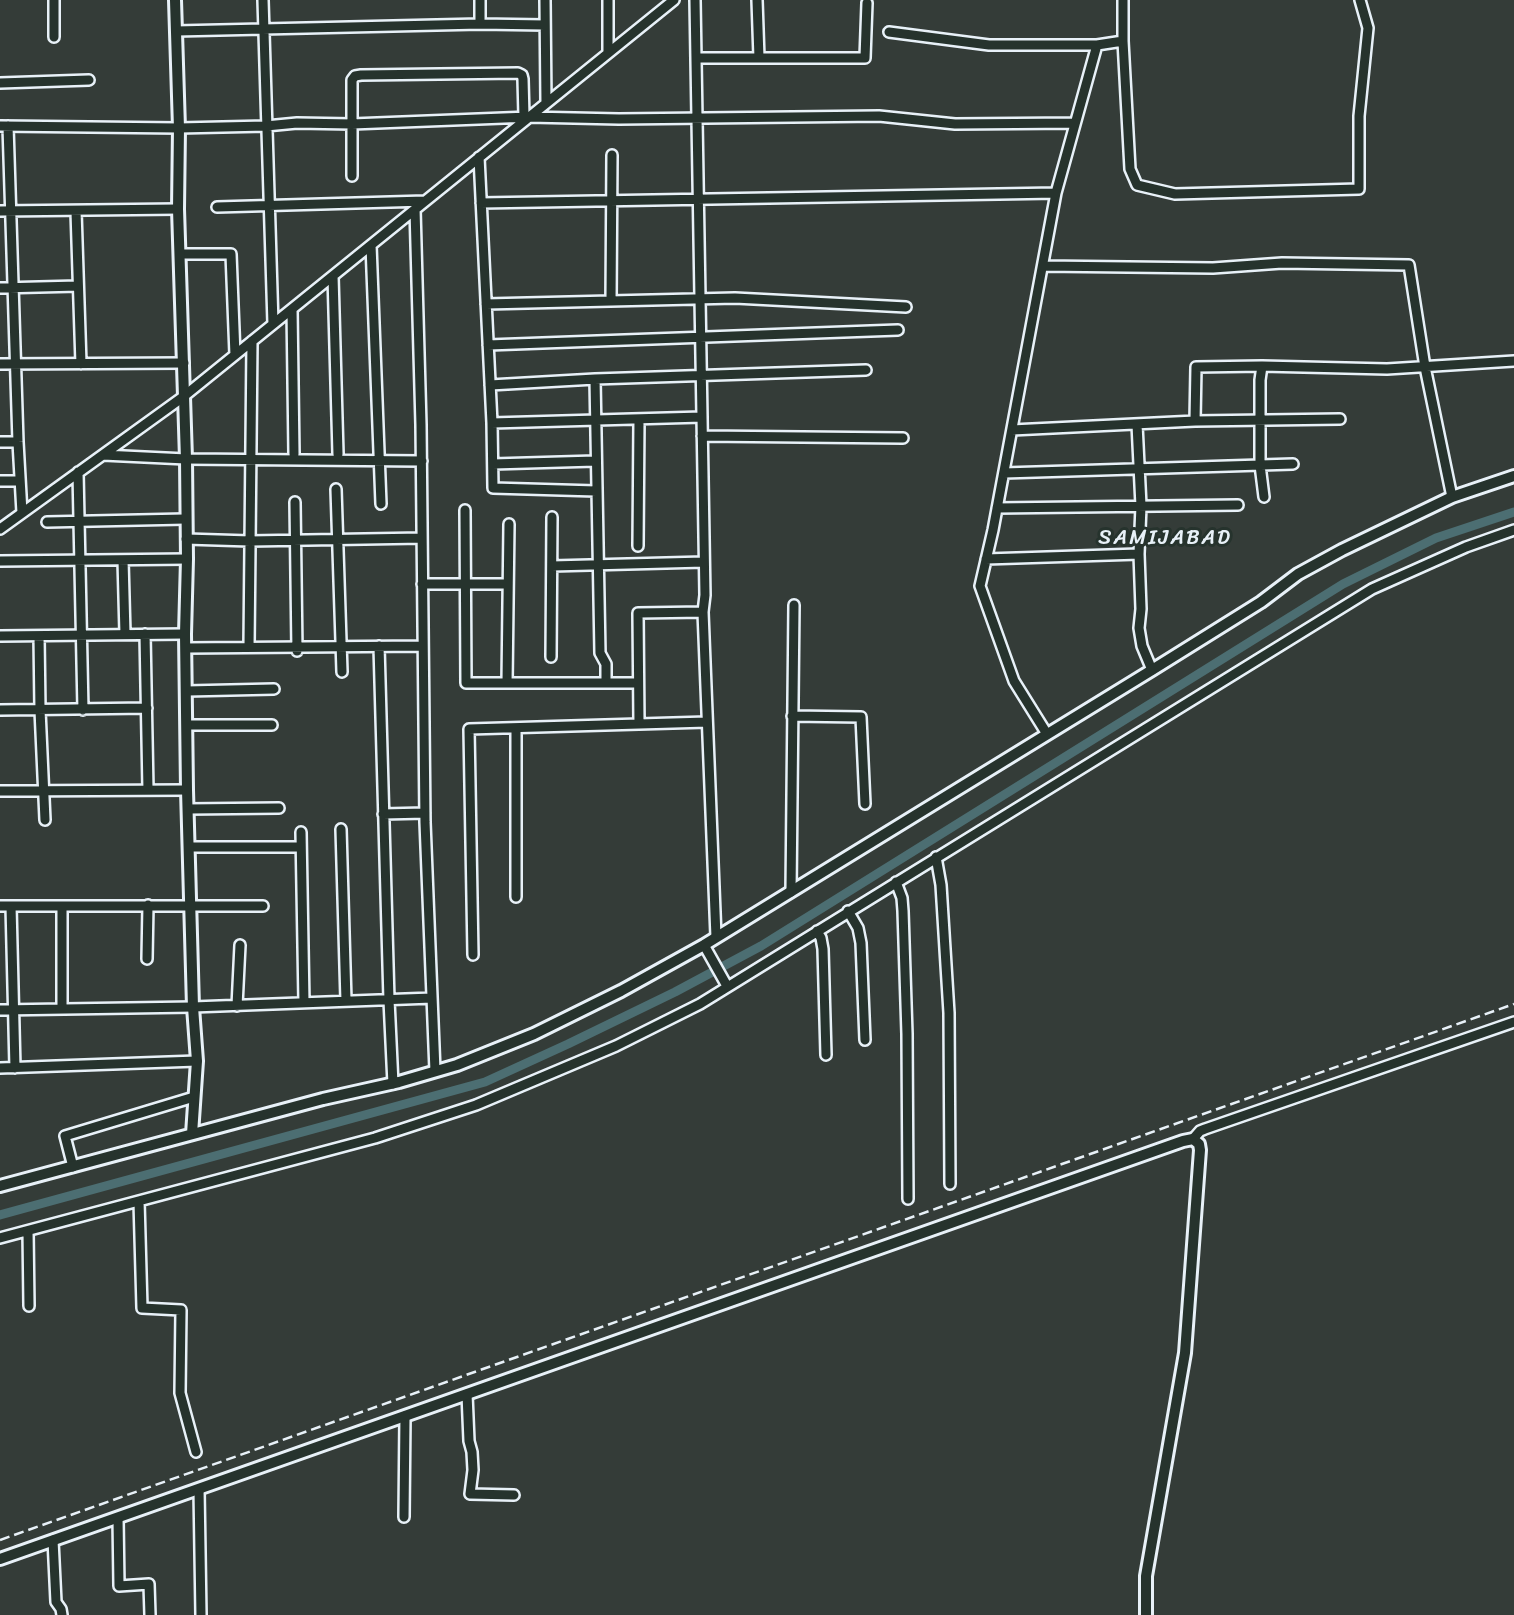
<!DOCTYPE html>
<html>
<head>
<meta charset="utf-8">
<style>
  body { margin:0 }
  canvas { display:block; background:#343c38 }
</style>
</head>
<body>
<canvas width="1514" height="1615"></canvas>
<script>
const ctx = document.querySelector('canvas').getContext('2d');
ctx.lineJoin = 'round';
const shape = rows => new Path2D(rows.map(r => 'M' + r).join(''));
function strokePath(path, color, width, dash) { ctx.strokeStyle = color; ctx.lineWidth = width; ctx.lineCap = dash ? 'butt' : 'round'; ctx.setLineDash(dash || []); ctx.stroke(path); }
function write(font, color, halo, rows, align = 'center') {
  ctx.font = font + ' Sriracha,sans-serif'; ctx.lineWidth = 6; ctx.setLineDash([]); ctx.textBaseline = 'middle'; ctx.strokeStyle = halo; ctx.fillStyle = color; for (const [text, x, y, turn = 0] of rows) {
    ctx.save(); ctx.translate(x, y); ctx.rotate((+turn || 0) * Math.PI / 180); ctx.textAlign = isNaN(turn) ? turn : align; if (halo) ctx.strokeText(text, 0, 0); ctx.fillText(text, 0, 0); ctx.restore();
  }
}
const canal = shape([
  [0,1215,485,1082,568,1044,675,992,761,946,1343,584,1436,538,1514,512]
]);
const minor = shape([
  [263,0,273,324],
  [480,0,480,24],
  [545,0,546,103],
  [695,0,705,595,703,612,716,937],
  [757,0,759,58],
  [176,31,480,24,545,25],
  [889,32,989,45,1097,45],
  [54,37,54,0],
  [1123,41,1130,169,1137,185,1175,194,1359,189,1359,116,1368,28,1360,0],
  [608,53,608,0],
  [696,58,865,58,867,3],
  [0,83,89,80],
  [0,126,179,128,266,126,297,123,352,124,529,117,619,119,879,116,955,124,1075,123],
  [8,126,18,442,22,513],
  [479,157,492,423],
  [352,176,352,80,355,76,361,75,518,73,522,75,523,79,524,117],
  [1056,193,1097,45,1123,41,1123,0],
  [481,203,1056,193,993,530,980,586,1014,681,1047,734],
  [217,207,425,201],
  [415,209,421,425,425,822,435,1071],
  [0,211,178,209],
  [76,211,81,364],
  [371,245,381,504],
  [180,254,231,254,235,355],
  [1043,266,1213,268,1282,263,1409,265,1425,367,1452,497],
  [333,276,338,454],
  [0,288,78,286],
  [611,301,612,155],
  [486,304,735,298,906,307],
  [292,309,294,454],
  [488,345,898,330],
  [0,364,184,363],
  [1262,366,1387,369,1514,361],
  [490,385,595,379],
  [1195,421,1196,367,1262,366,1260,380,1260,465,1264,497],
  [1137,424,1141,506,1139,554,1141,609,1139,628,1142,646,1152,670],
  [1012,430,1195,421,1340,419],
  [702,436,903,438],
  [0,442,18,442],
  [103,455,186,459,422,461],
  [493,464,595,461],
  [78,472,83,710],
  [1004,473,1293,464],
  [0,481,20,481],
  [336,489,342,672],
  [596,491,493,488,492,423,702,417],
  [295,502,297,651],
  [997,508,1238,505],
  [465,510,466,683,638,683],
  [47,522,185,519],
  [0,529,183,397,674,0],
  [186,539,250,541,422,538],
  [638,546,639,419],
  [986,559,1139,554],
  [123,560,125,634],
  [0,561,187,559],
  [552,566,704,562],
  [422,584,508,584],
  [145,634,148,790],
  [0,636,185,634],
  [39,636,40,710,45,820],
  [379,646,389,1000,393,1084],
  [249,647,252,341],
  [186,648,423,646],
  [551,657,552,517],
  [507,683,509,524],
  [606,683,606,664,600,653,595,379,866,370],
  [187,691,274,689],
  [0,710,147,708],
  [792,716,861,717,865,804],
  [639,724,638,613,703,612],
  [187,725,272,725],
  [516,728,516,897],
  [0,791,187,790],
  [188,809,279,808],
  [383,814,425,813],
  [341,829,346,1001],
  [301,832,304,1003],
  [189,847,301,847],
  [936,857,941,885,949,1013,950,1184],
  [896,882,902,898,903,911,907,1034,908,1199],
  [791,892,794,605],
  [0,906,263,906],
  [11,906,15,1068],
  [62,906,62,1009],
  [848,911,858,928,861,943,865,1040],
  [817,931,821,938,823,949,826,1055],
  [704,945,727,986],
  [473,955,469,729,707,722],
  [147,959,148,905],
  [237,1006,240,945],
  [0,1010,193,1007,432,998],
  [0,1068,197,1061],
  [1193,1139,1200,1131,1205,1129,1514,1022],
  [73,1167,65,1136,194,1097],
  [139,1201,142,1308,181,1310,180,1393,196,1452],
  [28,1231,29,1306],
  [0,1238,375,1138,476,1105,616,1046,700,1004,1372,589,1466,547,1514,530],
  [467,1394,469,1441,472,1452,473,1470,470,1494,514,1495],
  [199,1489,201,1615],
  [404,1517,405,1416],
  [118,1518,119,1586,149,1584,150,1615],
  [53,1540,56,1602,61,1609,62,1615]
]);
const tertiary = shape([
  [175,0,179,128,178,209,186,459,187,559,185,634,187,790,193,1007,197,1061,192,1134],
  [0,1186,323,1099,399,1082,457,1065,534,1034,621,991,704,945,1152,670,1261,602,1298,574,1342,550,1452,497,1514,476],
  [0,1559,1183,1141,1193,1139,1199,1144,1200,1150,1185,1353,1146,1576,1146,1615]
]);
const rail = shape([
  [0,1540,1514,1004]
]);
const neighbourhoodNames = [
  ["SAMIJABAD",1165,539]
];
strokePath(canal, '#4c6e72', 9);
strokePath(minor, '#e8f1f8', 14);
strokePath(tertiary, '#e8f1f8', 16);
strokePath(minor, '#26332d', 9);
strokePath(tertiary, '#26332d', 10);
strokePath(rail, '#e8f1f8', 2.5, [10, 5]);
ctx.letterSpacing = '2px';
write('21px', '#e8f1f8', '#26332d', neighbourhoodNames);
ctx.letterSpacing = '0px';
</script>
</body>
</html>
